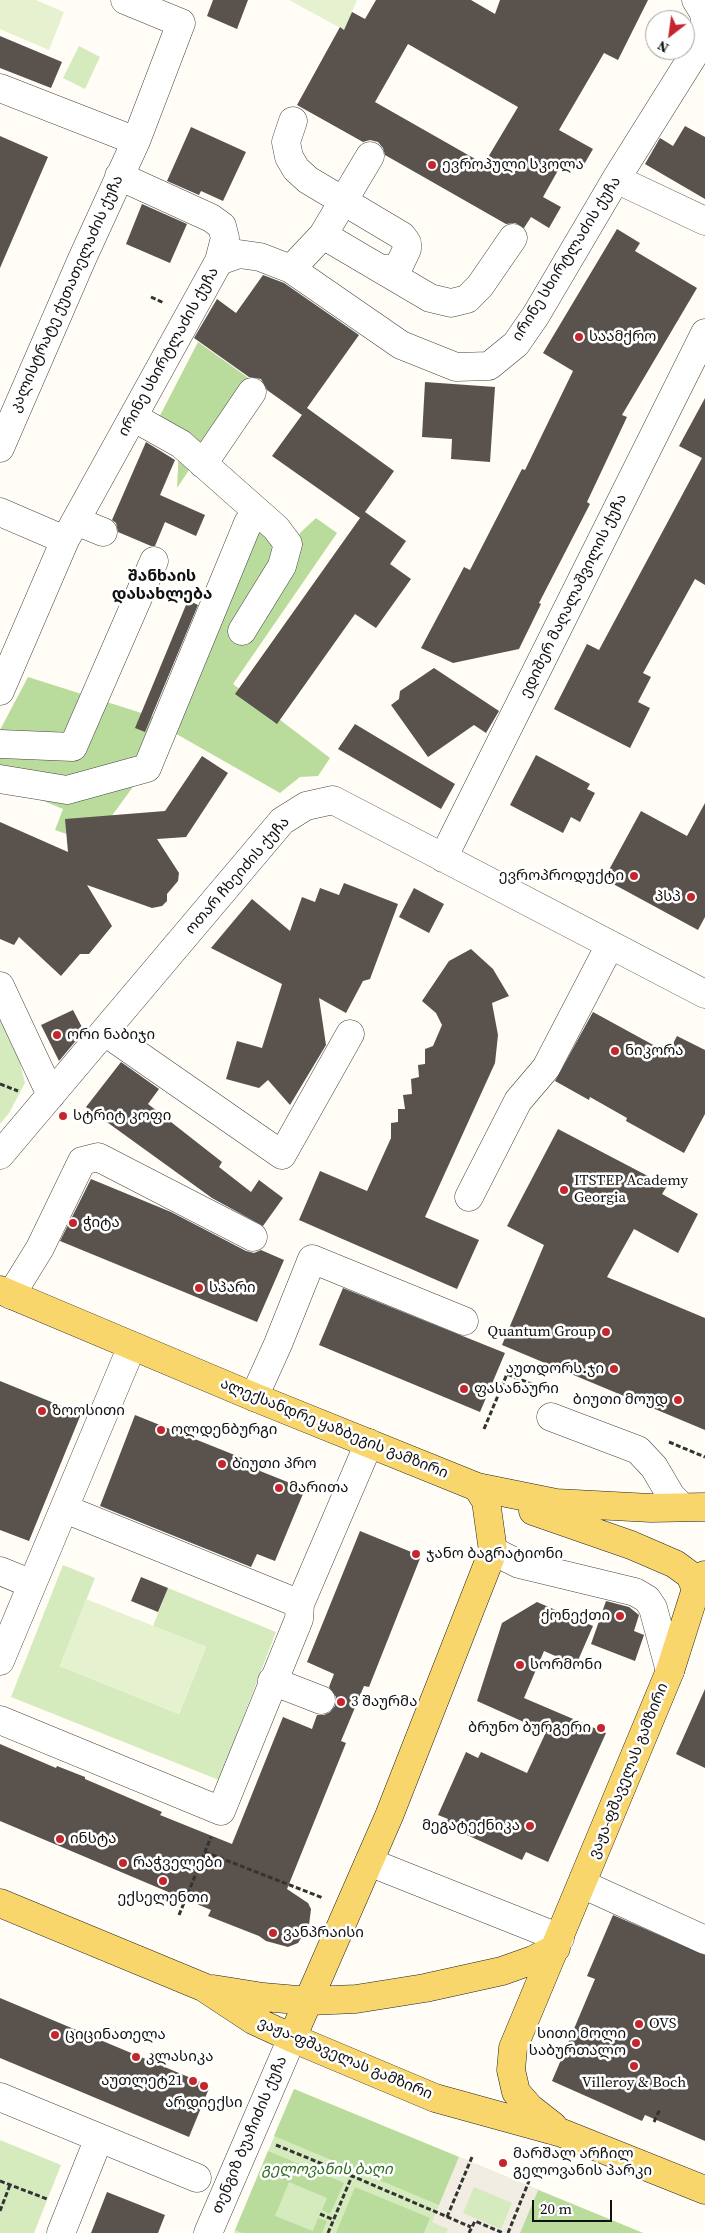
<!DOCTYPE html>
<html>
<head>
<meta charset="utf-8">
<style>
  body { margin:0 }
  #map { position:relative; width:705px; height:2233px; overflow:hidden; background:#fffdf5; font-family:"Source Serif 4",serif }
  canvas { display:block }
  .north { position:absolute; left:645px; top:10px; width:50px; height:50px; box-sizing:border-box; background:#fff; border:1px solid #a0a0a0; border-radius:50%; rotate:210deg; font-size:14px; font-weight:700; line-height:20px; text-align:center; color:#111 }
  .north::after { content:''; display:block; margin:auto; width:18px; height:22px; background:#c4262e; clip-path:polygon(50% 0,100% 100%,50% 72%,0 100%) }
  .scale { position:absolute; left:532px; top:2200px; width:80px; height:22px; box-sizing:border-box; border:2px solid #111; border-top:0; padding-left:6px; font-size:15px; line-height:18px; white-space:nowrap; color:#111; -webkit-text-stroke:4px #fff; paint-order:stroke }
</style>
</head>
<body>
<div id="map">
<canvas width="705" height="2233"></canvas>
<div class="north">N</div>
<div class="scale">20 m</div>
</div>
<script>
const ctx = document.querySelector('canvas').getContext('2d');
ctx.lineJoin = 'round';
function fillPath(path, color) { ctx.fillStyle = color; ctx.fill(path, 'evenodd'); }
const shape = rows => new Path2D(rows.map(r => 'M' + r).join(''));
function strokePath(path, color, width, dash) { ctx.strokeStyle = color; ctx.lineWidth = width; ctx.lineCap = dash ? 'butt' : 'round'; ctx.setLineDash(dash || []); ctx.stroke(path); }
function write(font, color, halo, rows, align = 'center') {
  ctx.font = font + ' "Source Serif 4","Noto Sans Georgian",serif'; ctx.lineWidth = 5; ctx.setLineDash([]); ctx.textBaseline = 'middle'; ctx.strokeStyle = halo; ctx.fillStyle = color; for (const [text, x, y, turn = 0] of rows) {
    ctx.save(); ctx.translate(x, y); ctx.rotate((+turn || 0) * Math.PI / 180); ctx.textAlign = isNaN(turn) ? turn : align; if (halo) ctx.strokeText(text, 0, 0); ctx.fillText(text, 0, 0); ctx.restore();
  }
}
const green = shape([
  [79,46,100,57,85,89,63,78],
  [0,1004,10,1021,25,1083,9,1113,0,1124],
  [63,1565,95,1578,60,1666,179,1714,206,1647,153,1626,168,1588,276,1632,219,1780,11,1697],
  [294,2089,459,2157,643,2233,234,2233],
  [0,2140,61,2165,34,2233,0,2233]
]);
const forest = shape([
  [198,342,250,379,177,488,179,450,152,431],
  [316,518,337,533,233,684,330,758,318,776,300,777,280,793,173,732,92,843,55,830,63,809,0,783,0,730,28,677,173,723,258,532,290,549,301,532],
  [294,2089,459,2157,439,2205,274,2136],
  [268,2151,344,2183,330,2214,322,2210,327,2198,289,2182,275,2216,313,2231,318,2218,327,2221,322,2233,242,2233,235,2230],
  [355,2187,430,2218,424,2233,336,2233],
  [538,2190,643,2233,520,2233]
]);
const pitch = shape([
  [0,0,36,0,64,12,49,50,0,29],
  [289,0,357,0,344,30],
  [86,1599,206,1647,179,1714,60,1666]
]);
const plaza = shape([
  [459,2157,538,2190,520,2233,446,2233,448,2229,432,2222],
  [474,2187,512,2203,501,2229,463,2213]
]);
const building = shape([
  [213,0,248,0,237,29,207,16],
  [376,0,471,0,495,14,500,0,648,0,618,60,604,53,559,130,593,149,582,168,565,158,543,197,561,207,549,228,531,217,524,228,515,223,506,224,385,155,383,148,378,142,370,140,363,142,297,105,340,27,344,30,352,12,365,19],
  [408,44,518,107,484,164,375,102],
  [0,36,62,62,51,88,0,68],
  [685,126,705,137,705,199,645,164,660,138,673,146],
  [191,127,246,152,223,201,201,191,199,195,167,181],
  [0,136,48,157,0,268],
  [142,204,187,224,170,263,126,244],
  [617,229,640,243,635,251,697,288,622,415,627,417,587,502,590,504,539,603,541,604,519,649,453,663,421,648,464,567,470,570,522,469,525,470,573,371,543,353],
  [263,275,284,283,359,335,302,415,267,390,261,379,249,377,194,338,217,299,236,313],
  [425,382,495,387,490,462,451,459,452,439,422,437],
  [705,398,705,585,695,579,643,673,651,677,638,702,650,708,630,748,554,709,587,644,599,650,702,458,679,446],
  [307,408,394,471,365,512,406,541,390,564,411,579,376,628,355,614,277,724,235,694,360,518,272,456],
  [146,442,175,460,160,495,205,515,196,536,165,522,155,546,151,546,118,532,116,523,112,520],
  [188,600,198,605,145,732,135,728],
  [434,668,499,711,486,733,474,725,428,757,391,705,399,699,400,691],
  [355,724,455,784,441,809,338,749],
  [536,755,590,784,587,789,595,793,580,822,571,817,563,833,510,805],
  [202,756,228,773,186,837,157,839,179,873,178,881,167,894,167,901,162,906,152,908,87,885,112,926,89,954,80,954,61,976,19,937,14,945,0,939,0,822,68,852,65,819,165,811],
  [705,803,705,917,698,930,604,879,641,811,687,836],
  [344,883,398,904,370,979,363,981,346,1013,319,998,326,1045,290,1105,268,1080,259,1088,226,1079,237,1041,262,1048,282,984,211,948,252,899,290,931,302,897,315,902,320,888,339,895],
  [414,888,444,904,429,933,399,917],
  [471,949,493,969,509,996,492,1003,498,1035,495,1063,425,1217,479,1240,457,1289,299,1220,320,1171,367,1191,391,1138,391,1123,398,1122,398,1109,405,1109,403,1095,412,1094,411,1079,419,1077,418,1065,425,1064,425,1049,433,1046,442,1025,436,1013,422,1001,449,961],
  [73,1010,84,1031,59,1061,41,1025],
  [593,1012,668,1053,677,1036,705,1050,705,1114,684,1153,626,1121,627,1118,590,1097,589,1100,555,1081],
  [121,1062,159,1089,148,1104,222,1162,219,1167,251,1192,259,1180,283,1198,263,1226,212,1198,86,1107],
  [558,1129,667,1186,662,1194,698,1214,678,1253,634,1229,607,1277,705,1318,705,1430,502,1345,544,1245,507,1226],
  [91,1179,171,1212,246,1251,254,1253,261,1250,284,1260,257,1322,60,1241],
  [343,1288,505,1353,480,1412,319,1345],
  [0,1381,81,1414,29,1541,0,1530],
  [135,1415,262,1466,260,1471,305,1489,275,1561,257,1554,251,1567,100,1506],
  [360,1531,421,1556,369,1687,364,1686,341,1741,346,1743,287,1889,308,1903,311,1909,309,1925,298,1943,288,1947,266,1941,259,1936,208,1916,211,1910,0,1821,0,1744,56,1768,57,1766,85,1777,85,1779,162,1812,160,1815,232,1844,283,1717,312,1729,317,1715,324,1715,330,1712,335,1706,336,1697,329,1687,334,1674,307,1662],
  [141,1577,168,1588,158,1612,131,1601],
  [606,1601,629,1607,639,1615,634,1631,644,1635,635,1661,591,1644],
  [537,1602,593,1626,576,1665,544,1651,524,1698,606,1733,548,1862,526,1852,522,1860,445,1825,448,1819,438,1815,466,1752,478,1758,481,1752,527,1773,546,1732,477,1701,502,1623],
  [705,1689,705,1768,676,1754],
  [613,1915,705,1955,705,2141,645,2115,642,2121,552,2081,595,1979,587,1976],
  [0,1998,210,2086,189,2137,0,2058],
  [107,2192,165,2215,158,2233,91,2233]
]);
const path = shape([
  [151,297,164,303],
  [0,1084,18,1091],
  [484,1429,507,1374,546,1390],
  [669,1442,705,1457],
  [205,1852,323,1898],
  [179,1915,211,1837],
  [654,2122,660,2109],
  [276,2145,352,2176],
  [0,2181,47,2199],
  [0,2211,10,2185],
  [320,2214,334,2220],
  [447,2217,472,2157],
  [328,2233,352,2176,471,2227],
  [469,2233,475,2221,503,2233],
  [508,2233,529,2181]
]);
const minor = shape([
  [696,0,704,13,705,23],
  [0,88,136,141],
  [293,121,286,142,289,157,296,169,308,180,402,236,407,243,407,249,399,266,394,269,382,269],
  [119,176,211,218,222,226,225,238,219,261],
  [616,179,705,221],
  [323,235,430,298,451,303,467,299,480,286,513,238],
  [291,269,323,235,370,156],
  [133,417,181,444,276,528,288,544,282,566,242,631],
  [0,448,82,259,136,141,181,23,125,0],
  [203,464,252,392],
  [0,512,65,540],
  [76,521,103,532],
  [0,691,65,540,219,261,239,254,260,257,291,269,401,345,456,367,489,366,516,344,536,315,616,179,703,40,705,29],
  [0,744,73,747,154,561],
  [0,779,67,790,147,768,248,523],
  [443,858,705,333],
  [0,986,51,1095],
  [105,1032,282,1155,350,1034],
  [0,1155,282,821,306,806,333,800,705,994],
  [469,1197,518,1101,546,1068,610,945],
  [11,1295,40,1248,82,1161,98,1157,253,1237],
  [254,1397,278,1344,312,1259,464,1321],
  [551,1417,638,1450,654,1467,671,1496,682,1507],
  [65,1509,300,1604],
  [493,1551,519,1564,635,1592,647,1599,653,1608,670,1671],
  [0,1571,32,1584],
  [0,1661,132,1346],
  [272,1681,321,1700],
  [0,1720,221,1811,299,1619,300,1604,369,1443],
  [369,1862,560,1938],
  [582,1884,705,1940],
  [0,2097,197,2178],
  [61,2233,99,2138],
  [208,2233,292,2038]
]);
const major = shape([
  [0,1290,254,1397,477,1487,556,1503,651,1508,705,1507],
  [533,1511,631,1545,675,1564,690,1575,696,1589],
  [0,1903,203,1987,253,2020,292,2038,435,2098,562,2133,705,2190],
  [213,1989,263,1997,309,2001,356,1999,425,1988,502,1971,533,1960,556,1948],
  [292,2038,389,1816,493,1551,486,1501,477,1487],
  [553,2126,530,2108,516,2092,511,2070,513,2048,670,1671,696,1589,705,1575]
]);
const markers = [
  [432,165,5,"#c4262e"],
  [579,337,5,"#c4262e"],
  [634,876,5,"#c4262e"],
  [691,897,5,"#c4262e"],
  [57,1035,5,"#c4262e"],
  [615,1051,5,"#c4262e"],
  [63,1116,5,"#c4262e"],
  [564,1190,5,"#c4262e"],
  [73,1223,5,"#c4262e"],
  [199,1288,5,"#c4262e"],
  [606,1332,5,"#c4262e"],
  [614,1369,5,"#c4262e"],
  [464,1389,5,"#c4262e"],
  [678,1400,5,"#c4262e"],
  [42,1411,5,"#c4262e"],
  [161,1430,5,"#c4262e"],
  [222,1464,5,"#c4262e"],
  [279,1488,5,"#c4262e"],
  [416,1554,5,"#c4262e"],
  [620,1616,5,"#c4262e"],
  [520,1665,5,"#c4262e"],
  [341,1702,5,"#c4262e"],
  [601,1728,5,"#c4262e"],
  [530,1826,5,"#c4262e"],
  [60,1839,5,"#c4262e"],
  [123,1863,5,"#c4262e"],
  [163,1881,5,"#c4262e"],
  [273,1933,5,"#c4262e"],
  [639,2024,5,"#c4262e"],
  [55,2035,5,"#c4262e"],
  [636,2043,5,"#c4262e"],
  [136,2057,5,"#c4262e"],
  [634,2066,5,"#c4262e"],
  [193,2081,5,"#c4262e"],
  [204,2086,5,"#c4262e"],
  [503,2163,5,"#c4262e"]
];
const poiNames = [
  ["ევროპული სკოლა",442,165],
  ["საამქრო",589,337],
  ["ევროპროდუქტი",624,876,"right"],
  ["პსპ",681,897,"right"],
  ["ორი ნაბიჯი",67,1035],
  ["ნიკორა",625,1051],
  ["სტრიტ კოფი",73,1116],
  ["ITSTEP Academy",574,1181],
  ["Georgia",574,1198],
  ["ჭიტა",83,1223],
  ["სპარი",209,1288],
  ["Quantum Group",596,1332,"right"],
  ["აუთდორს.ჯი",604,1369,"right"],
  ["ფასანაური",474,1389],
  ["ბიუთი მოუდ",668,1400,"right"],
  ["ზოოსითი",52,1411],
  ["ოლდენბურგი",171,1430],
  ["ბიუთი პრო",232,1464],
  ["მარითა",289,1488],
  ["ჯანო ბაგრატიონი",426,1554],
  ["ქონექთი",610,1616,"right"],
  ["სორმონი",530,1665],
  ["3 შაურმა",351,1702],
  ["ბრუნო ბურგერი",591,1728,"right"],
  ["მეგატექნიკა",520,1826,"right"],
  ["ინსტა",70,1839],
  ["რაჭველები",133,1863],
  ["ექსელენთი",163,1898,"center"],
  ["ვანპრაისი",283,1933],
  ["OVS",649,2024],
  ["სითი მოლი",626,2034,"right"],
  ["საბურთალო",626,2051,"right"],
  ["ციცინათელა",65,2035],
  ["კლასიკა",146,2057],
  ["აუთლეტ21",183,2081,"right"],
  ["Villeroy & Boch",634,2083,"center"],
  ["არდიექსი",204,2103,"center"],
  ["მარშალ არჩილ",513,2154],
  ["გელოვანის პარკი",513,2171]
];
const streetNames = [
  ["ირინე სხირტლაძის ქუჩა",567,259,-58],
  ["კალისტრატე ქუთათელაძის ქუჩა",67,294,-66],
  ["ირინე სხირტლაძის ქუჩა",169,352,-61],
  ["ედიშერ მაღალაშვილის ქუჩა",574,596,-64],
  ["ოთარ ჩხეიძის ქუჩა",238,876,-49],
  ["ალექსანდრე ყაზბეგის გამზირი",334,1429,22],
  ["ვაჟა-ფშაველას გამზირი",629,1771,-68],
  ["ვაჟა-ფშაველას გამზირი",345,2059,23],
  ["თენგიზ ბუაჩიძის ქუჩა",250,2135,-67]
];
const parkNames = [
  ["გელოვანის ბაღი",327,2170]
];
const neighbourhoodNames = [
  ["შანხაის",162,577],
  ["დასახლება",162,595]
];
fillPath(green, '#d5ebbd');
fillPath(forest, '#b9dc9c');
fillPath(pitch, '#e6f2cf');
fillPath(plaza, '#f1ede2');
fillPath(building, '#5a524d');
strokePath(minor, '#444', 29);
strokePath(major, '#222', 29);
strokePath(path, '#333', 3, [5, 2.5]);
strokePath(minor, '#fff', 28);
strokePath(major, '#f9d66b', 28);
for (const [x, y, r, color] of markers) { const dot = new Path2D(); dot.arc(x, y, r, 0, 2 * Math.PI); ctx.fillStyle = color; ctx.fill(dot); strokePath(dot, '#fff', 2); }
write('15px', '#111', '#fff', poiNames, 'left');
write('15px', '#111', '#fff', streetNames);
write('italic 15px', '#2f6b1f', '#fff', parkNames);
write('bold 16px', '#111', '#fff', neighbourhoodNames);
</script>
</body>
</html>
